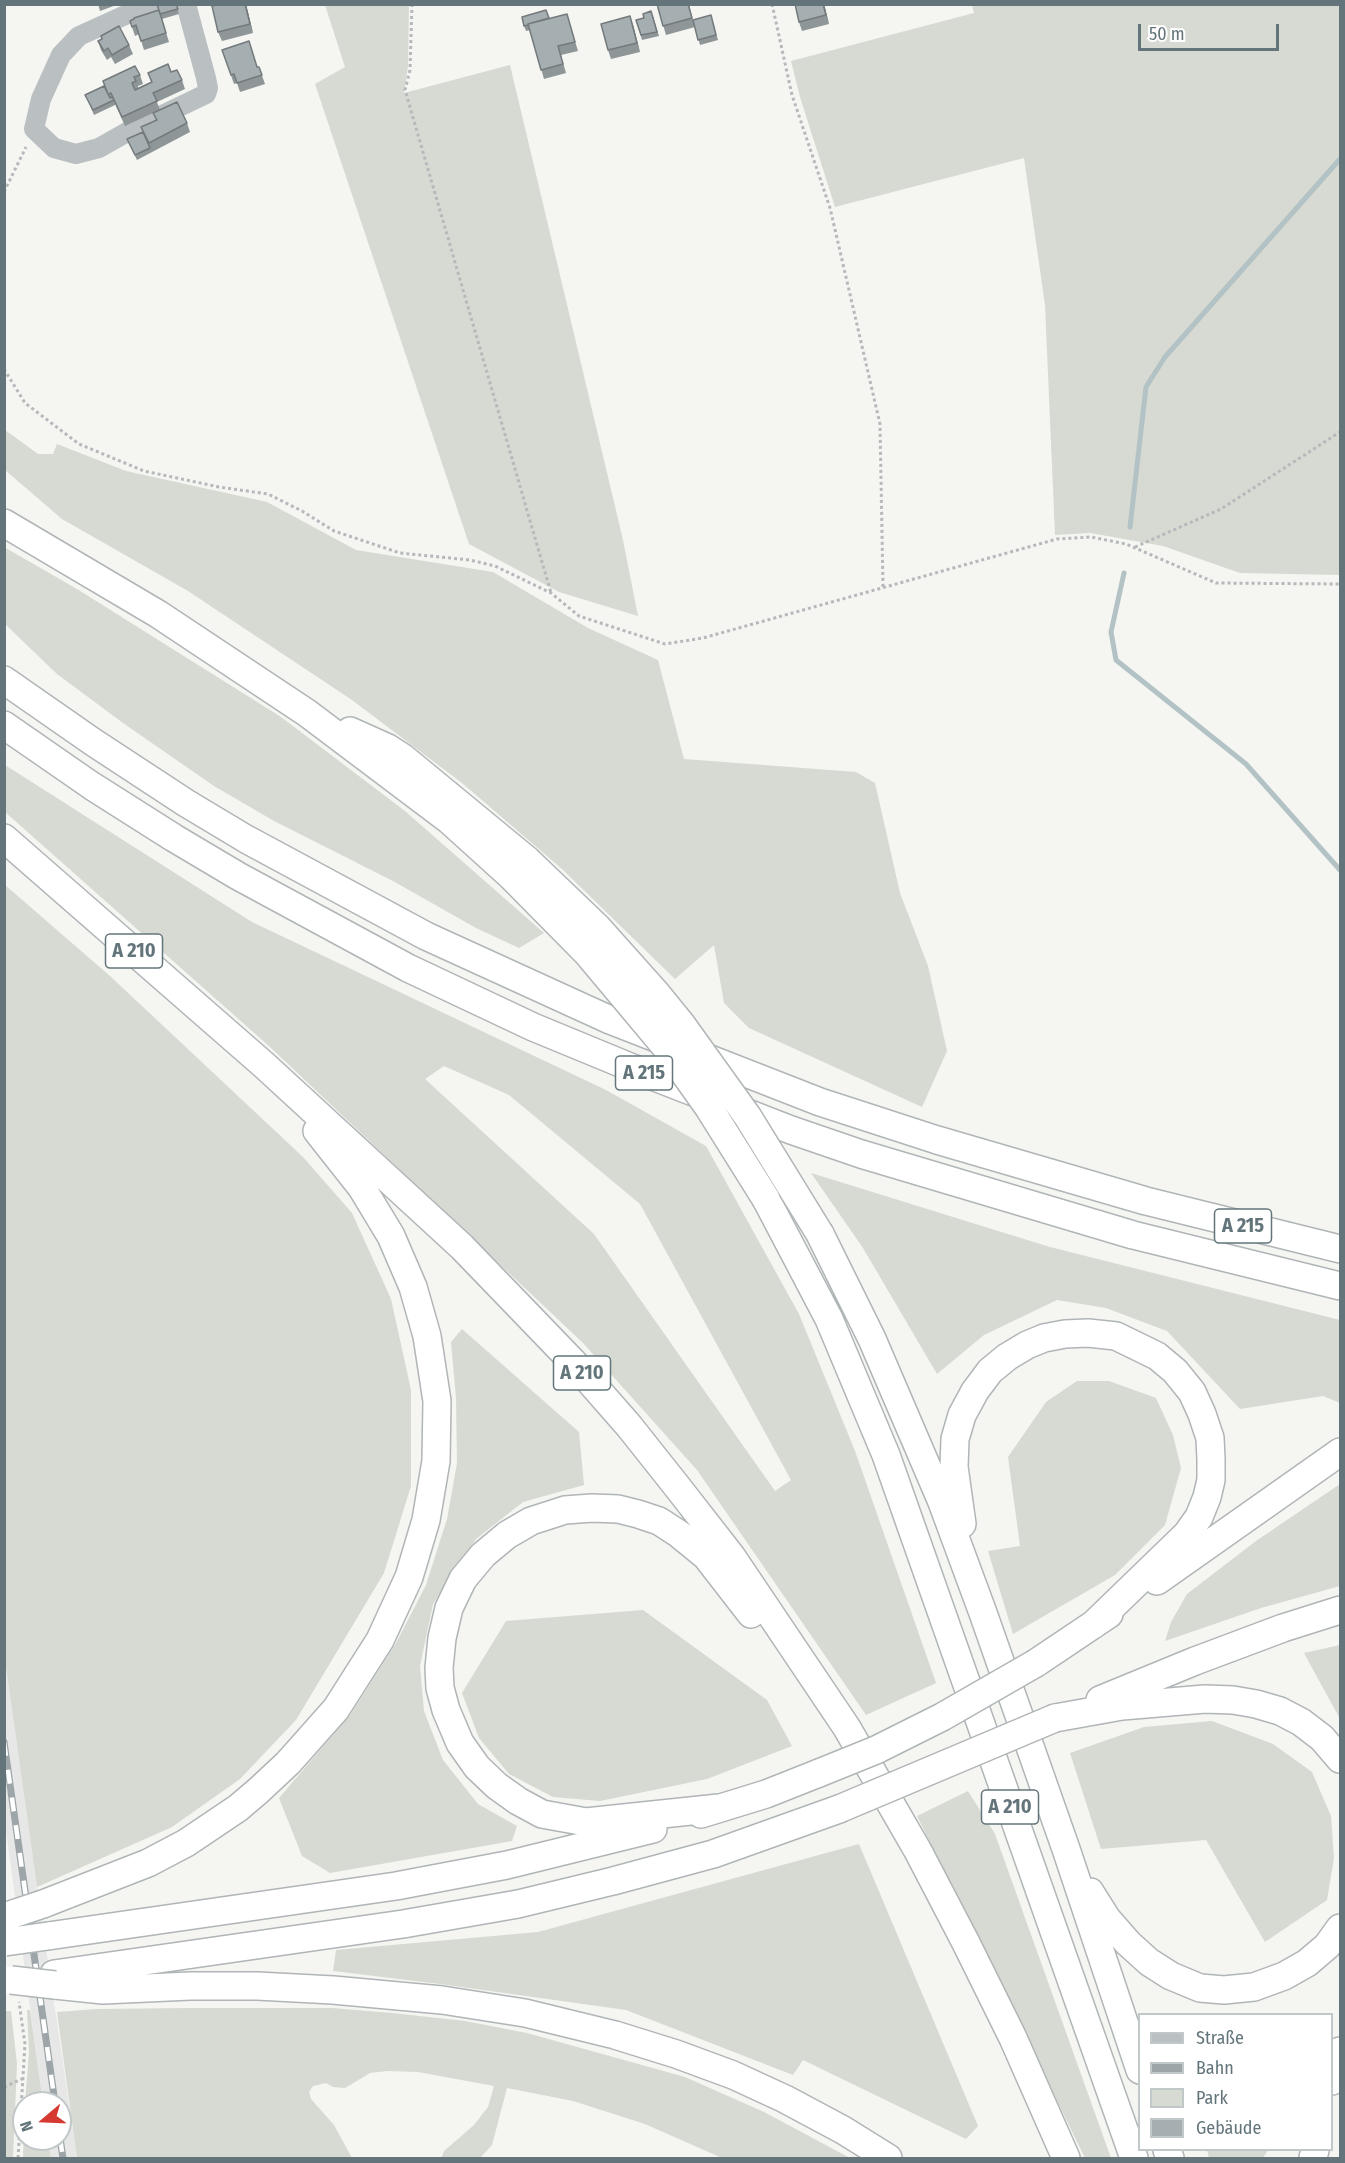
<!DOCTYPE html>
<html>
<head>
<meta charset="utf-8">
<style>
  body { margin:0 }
  #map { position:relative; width:1345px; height:2163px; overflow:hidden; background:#f5f5f2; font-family:"Fira Sans Condensed",sans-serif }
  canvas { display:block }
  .frame { position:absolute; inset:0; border:6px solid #63757b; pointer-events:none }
  .legend { position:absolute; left:1138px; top:2013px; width:195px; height:138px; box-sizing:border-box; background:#fff; border:2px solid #c1c8ca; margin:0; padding:8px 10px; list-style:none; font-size:18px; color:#63757b }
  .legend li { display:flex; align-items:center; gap:12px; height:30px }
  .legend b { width:30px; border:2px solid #c1c8ca }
  .north { position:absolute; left:12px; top:2091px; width:60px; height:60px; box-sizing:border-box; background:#fff; border:2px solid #c1c8ca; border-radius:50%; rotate:251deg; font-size:16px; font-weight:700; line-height:24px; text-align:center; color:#63757b }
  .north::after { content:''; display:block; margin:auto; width:21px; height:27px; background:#d63932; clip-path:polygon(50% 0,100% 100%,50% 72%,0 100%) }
  .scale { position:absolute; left:1138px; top:24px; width:141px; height:27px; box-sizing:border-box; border:3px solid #63757b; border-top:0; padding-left:8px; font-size:18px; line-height:21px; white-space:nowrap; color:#63757b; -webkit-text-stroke:4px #fff; paint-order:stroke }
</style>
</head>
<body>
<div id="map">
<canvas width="1345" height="2163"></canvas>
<div class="frame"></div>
<ul class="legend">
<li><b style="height:8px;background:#bac0c2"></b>Straße</li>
<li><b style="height:8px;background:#9da5a8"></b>Bahn</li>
<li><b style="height:16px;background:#d6dad2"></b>Park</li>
<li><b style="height:16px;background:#a5aeb1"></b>Gebäude</li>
</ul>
<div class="north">N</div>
<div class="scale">50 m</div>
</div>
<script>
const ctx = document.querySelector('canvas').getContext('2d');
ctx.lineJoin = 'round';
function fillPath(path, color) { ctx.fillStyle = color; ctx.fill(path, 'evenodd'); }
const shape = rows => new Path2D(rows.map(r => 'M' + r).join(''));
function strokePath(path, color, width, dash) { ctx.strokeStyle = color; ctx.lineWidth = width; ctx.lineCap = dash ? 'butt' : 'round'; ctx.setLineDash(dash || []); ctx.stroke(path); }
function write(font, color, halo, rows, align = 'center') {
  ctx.font = font + ' "Fira Sans Condensed",sans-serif'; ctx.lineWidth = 6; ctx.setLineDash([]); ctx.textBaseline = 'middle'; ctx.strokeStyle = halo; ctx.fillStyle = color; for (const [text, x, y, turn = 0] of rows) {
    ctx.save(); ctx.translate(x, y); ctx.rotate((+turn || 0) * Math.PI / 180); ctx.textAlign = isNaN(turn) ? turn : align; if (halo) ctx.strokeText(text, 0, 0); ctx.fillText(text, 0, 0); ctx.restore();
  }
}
const built = shape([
  [4,1653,37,1887,77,2158,51,2158,48,2139,60,2139,60,2103,43,2103,5,1823]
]);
const green = shape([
  [325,5,409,5,408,67,404,93,510,65,623,540,638,616,559,592,469,544,315,84,345,67],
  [972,5,1340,5,1340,575,1240,573,1163,546,1090,533,1055,535,1045,305,1024,158,835,207,800,97,791,61,974,13],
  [5,430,38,454,53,454,57,444,126,471,267,502,356,550,493,572,588,628,658,660,684,759,856,772,875,783,900,893,928,966,947,1051,922,1107,749,1028,724,1003,714,945,675,979,562,869,462,783,352,700,188,591,62,519,5,470],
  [4,547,77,589,281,717,405,811,544,933,519,948,476,928,393,881,274,821,214,786,123,723,57,674,5,624],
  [5,765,252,922,606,1090,706,1146,799,1314,855,1451,936,1683,866,1715,697,1470,583,1343,270,1047,5,812],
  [444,1066,509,1095,640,1204,791,1480,775,1491,594,1234,425,1079],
  [5,885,110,976,303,1157,352,1213,391,1299,411,1390,411,1486,384,1573,296,1720,240,1779,172,1827,37,1887,4,1653],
  [811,1173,1050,1247,1340,1320,1340,1403,1323,1396,1240,1409,1167,1331,1106,1308,1057,1300,984,1335,937,1374,863,1248],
  [462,1329,579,1432,584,1485,523,1502,476,1539,433,1604,420,1666,424,1711,443,1760,478,1804,517,1826,512,1841,330,1873,302,1856,279,1798,351,1714,396,1643,426,1585,447,1519,457,1463,456,1398,451,1342],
  [1077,1381,1109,1381,1156,1398,1173,1435,1181,1468,1165,1525,1115,1575,1013,1634,988,1551,1020,1546,1008,1457,1046,1402],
  [1340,1484,1340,1586,1261,1608,1165,1641,1171,1622,1187,1594,1256,1541],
  [643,1610,767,1700,792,1746,707,1779,600,1801,553,1797,509,1774,479,1738,462,1693,506,1621],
  [1340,1645,1340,1719,1304,1653],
  [1212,1721,1273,1744,1312,1772,1331,1816,1334,1858,1327,1900,1265,1942,1206,1840,1101,1849,1070,1753,1144,1727],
  [968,1791,995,1834,1111,2158,1085,2158,917,1816],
  [859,1844,978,2126,966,2139,803,2060,793,2075,626,2010,440,1984,333,1971,336,1950,538,1932],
  [190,2008,332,2008,392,2013,465,2021,527,2033,685,2077,764,2112,850,2158,722,2158,645,2124,573,2101,507,2088,492,2145,480,2158,441,2158,444,2151,474,2125,488,2107,494,2086,418,2072,388,2071,370,2073,345,2088,333,2087,326,2083,313,2086,309,2092,311,2099,334,2125,352,2158,77,2158,57,2012,97,2009],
  [27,2010,30,2010,43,2103,25,2103,29,2052],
  [5,2011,11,2011,17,2064,13,2158,5,2158],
  [24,2125,24,2139,48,2139,51,2158,23,2158],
  [1207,2150,1268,2150,1263,2158,1209,2158]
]);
const stream = shape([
  [1130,527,1146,387,1165,357,1340,159],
  [1124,573,1111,632,1116,660,1246,764,1340,870]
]);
const path = shape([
  [412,4,410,70,405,90,551,593],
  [772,4,792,95,830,208,880,424,883,587],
  [4,192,26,147],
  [4,369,25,403,79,444,144,471,219,487,268,494,302,511,334,531,400,553,470,560,495,566,551,593,579,616,665,644,703,638,1057,539,1091,537,1126,544,1216,583,1340,584],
  [1135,547,1221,509,1340,432],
  [4,2087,22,2079],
  [18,2158,25,2044,19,2002]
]);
const minor = shape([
  [150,4,79,36,61,55,41,99,34,129,54,148,76,154,99,148,129,131,206,94,208,88,206,78,186,4]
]);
const highway = shape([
  [4,523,158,614,307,713,449,820,512,877],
  [4,680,93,742,186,803,246,839,426,936,610,1020,820,1102,937,1140,1146,1201,1340,1249],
  [4,725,92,786,174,838,238,876,408,968,533,1027,647,1074,791,1130,861,1154,1133,1235,1340,1286],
  [350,731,388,748,402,757,527,860],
  [4,838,264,1065,462,1247,572,1361,629,1426,679,1489,732,1557,847,1728,918,1851,966,1943,1013,2038,1066,2158],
  [766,1199,829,1319,886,1455,1134,2158],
  [820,1234,872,1339,942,1502,983,1613,1066,1849,1140,2070],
  [962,1524,954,1467,955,1439,962,1415,975,1391,990,1371,1007,1357,1027,1345,1044,1338,1065,1334,1088,1333,1116,1336,1157,1356,1175,1371,1192,1392,1202,1414,1210,1438,1211,1459,1211,1480,1207,1497,1199,1517,1187,1534,1093,1625],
  [1157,1581,1340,1452],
  [1036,1663,1109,1614],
  [1100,1700,1195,1661,1283,1628,1340,1610],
  [1055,1718,1122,1706,1205,1699,1233,1700,1256,1704,1280,1711,1301,1722,1322,1738,1340,1759],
  [719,1808,586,1822,542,1814,518,1801,497,1786,477,1767,460,1743,446,1710,440,1688,439,1668,442,1638,449,1608,463,1579,483,1555,507,1535,531,1521,565,1510,592,1508,618,1509,638,1514,659,1521,679,1534,706,1556,751,1614],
  [701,1814,766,1794,819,1773],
  [1090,1892,1107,1919,1128,1943,1149,1962,1171,1976,1200,1988,1224,1990,1254,1987,1284,1976,1307,1963,1327,1946,1340,1928],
  [43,1904,148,1863,186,1843,238,1808,258,1791,288,1763,336,1709,380,1640,409,1577,426,1520,436,1461,437,1401,427,1336,413,1287,391,1236,362,1188,317,1131],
  [48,1936,396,1886,507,1865,653,1829],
  [54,1974,403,1924,518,1904,613,1881,713,1854,839,1809],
  [55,1985,103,1990,190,1986,257,1986,333,1990,442,2000,525,2013,615,2035,676,2054,733,2075,785,2099,843,2130,888,2158],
  [1332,2081,1340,2051],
  [1167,2150,1170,2158],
  [1313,2158,1315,2150]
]);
const rail = shape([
  [4,1742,55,2103],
  [60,2138,63,2158]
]);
const highwayBridge = shape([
  [527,860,597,927,656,993,682,1025,748,1117,820,1234],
  [512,877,588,954,665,1046,709,1108,766,1199],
  [819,1773,876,1750,942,1717,1036,1663],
  [839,1809,1055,1718],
  [4,1917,43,1904],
  [5,1942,48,1936],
  [11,1980,55,1985]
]);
const wall = shape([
  [98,4,119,4,100,11],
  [176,4,179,14,162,19,169,42,144,50,139,34,135,36,130,21],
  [246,4,253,33,222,41,218,32],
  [657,4,689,4,693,20,711,15,718,40,700,45,695,27,666,35],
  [824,4,829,24,802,31,799,22],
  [567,14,578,51,561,55,566,73,544,79,530,30,526,31,524,26],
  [653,16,659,36,642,40,636,20],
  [633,25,640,52,611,59,608,50],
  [101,36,129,45,133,54,115,64,111,57,107,60,101,50,98,41,102,39],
  [222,50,258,67,259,67,265,84,240,92,237,83,234,84],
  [171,72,182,80,185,89,157,102,160,110,187,123,190,132,137,160,127,139,143,132,156,120,153,113,125,126,115,104,115,105,94,115,87,99,140,75,143,84,138,86,138,88,151,82,148,73]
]);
const shadedWall = shape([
  [245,4,246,4,253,33,250,24],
  [823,4,824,4,829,24,826,15],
  [630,16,633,25,640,52,637,43]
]);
const building = shape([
  [157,4,176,4,178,9,160,14,157,4],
  [220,4,245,4,250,24,218,32,212,6,220,4],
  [657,4,688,4,692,18,663,26,657,4],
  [795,4,823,4,826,15,799,22,795,4],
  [159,10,166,33,141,41,136,25,132,27,130,21,134,19,134,18,159,10],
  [546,10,549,18,528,24,528,25,524,26,522,17,546,10],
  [651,11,657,32,641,35,636,20,644,18,643,14,651,11],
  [567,14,575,42,558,46,563,64,541,70,528,24,567,14],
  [711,15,716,35,698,40,693,20,711,15],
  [630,16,637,43,608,50,601,24,630,16],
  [119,26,129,45,112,55,108,48,104,51,98,41,102,39,101,36,119,26],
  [249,41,257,67,259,67,262,75,237,83,234,74,231,75,222,50,249,41],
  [168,64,171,72,177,70,182,80,153,93,157,101,122,117,111,93,108,94,103,81,135,66,140,75,134,77,136,81,132,83,135,90,152,82,148,73,168,64],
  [104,86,110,98,112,97,114,100,93,110,85,95,104,86],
  [177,102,187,123,149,143,141,127,157,120,153,113,177,102],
  [143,132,150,148,135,155,127,139,143,132]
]);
const shields = [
  [134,951,57],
  [644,1073,57],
  [1243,1226,57],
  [582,1373,57],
  [1010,1807,57]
];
const shieldNames = [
  ["A 210",134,951],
  ["A 215",644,1073],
  ["A 215",1243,1226],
  ["A 210",582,1373],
  ["A 210",1010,1807]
];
fillPath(built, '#e6e7e6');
fillPath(green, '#d6dad2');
strokePath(stream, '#b3c2c4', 5);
strokePath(highway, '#b0b5b7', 30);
strokePath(path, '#b5b9bb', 3, [3, 3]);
strokePath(minor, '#bac0c2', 20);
strokePath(highway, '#fff', 27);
strokePath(rail, '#9da5a8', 7);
strokePath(rail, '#fff', 4.5, [14]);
strokePath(highwayBridge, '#b0b5b7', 30, []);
strokePath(highwayBridge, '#fff', 27);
fillPath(wall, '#8e9698');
fillPath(shadedWall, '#747a7c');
fillPath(building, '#a5aeb1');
strokePath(building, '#747a7c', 1.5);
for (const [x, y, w] of shields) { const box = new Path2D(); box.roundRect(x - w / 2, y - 17, w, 34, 4.5); ctx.fillStyle = '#fff'; ctx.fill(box); strokePath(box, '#63757b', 1.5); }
write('bold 20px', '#63757b', null, shieldNames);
</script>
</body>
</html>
